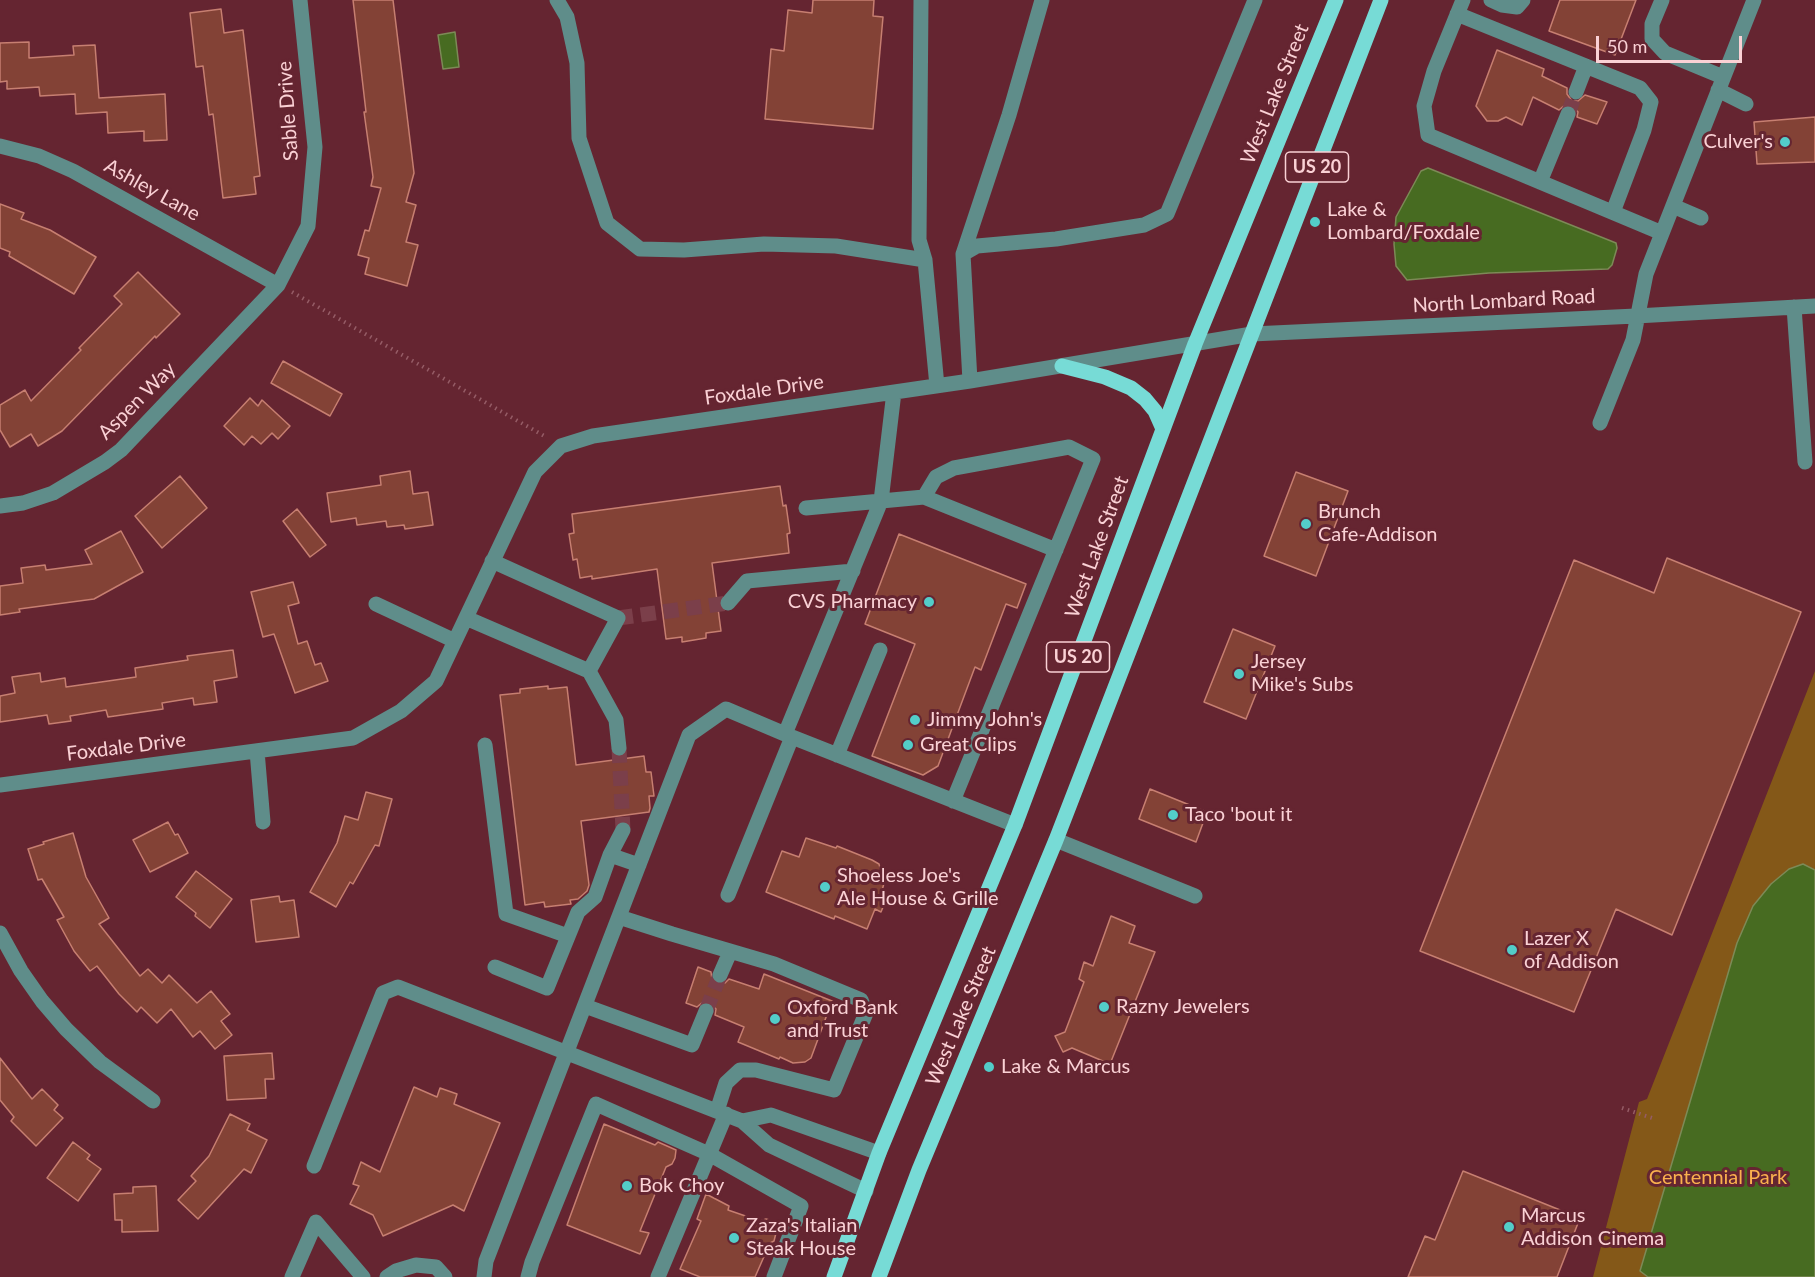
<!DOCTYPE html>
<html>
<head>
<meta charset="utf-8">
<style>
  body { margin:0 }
  #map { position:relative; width:1815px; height:1277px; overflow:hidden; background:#652531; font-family:Lato,sans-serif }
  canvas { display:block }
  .scale { position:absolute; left:1596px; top:36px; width:146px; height:27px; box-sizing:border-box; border:3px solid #fad1d5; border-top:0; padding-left:8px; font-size:18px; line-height:21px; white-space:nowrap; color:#fad1d5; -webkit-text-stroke:4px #652531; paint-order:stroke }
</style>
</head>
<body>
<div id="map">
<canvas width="1815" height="1277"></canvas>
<div class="scale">50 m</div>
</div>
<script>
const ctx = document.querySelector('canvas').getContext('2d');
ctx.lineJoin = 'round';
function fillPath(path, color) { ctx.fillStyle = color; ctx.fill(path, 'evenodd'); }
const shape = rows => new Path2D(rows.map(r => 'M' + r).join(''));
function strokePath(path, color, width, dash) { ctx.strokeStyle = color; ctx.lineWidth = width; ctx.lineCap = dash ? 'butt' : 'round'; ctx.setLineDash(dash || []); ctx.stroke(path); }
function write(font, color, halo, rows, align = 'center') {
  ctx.font = font + ' Lato,sans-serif'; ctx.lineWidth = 6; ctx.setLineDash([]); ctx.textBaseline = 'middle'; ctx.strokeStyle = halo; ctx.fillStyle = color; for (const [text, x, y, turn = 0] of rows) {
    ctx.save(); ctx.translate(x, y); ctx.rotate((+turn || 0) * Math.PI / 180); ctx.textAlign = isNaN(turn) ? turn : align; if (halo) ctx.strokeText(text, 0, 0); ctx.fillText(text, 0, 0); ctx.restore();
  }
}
const green = shape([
  [1815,671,1815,1277,1593,1277,1639,1102,1647,1099]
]);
const water = shape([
  [455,32,459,67,443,69,438,35,455,32],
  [1428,168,1611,241,1616,243,1617,248,1612,265,1608,269,1489,273,1407,280,1396,266,1394,244,1396,217,1421,171,1428,168],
  [1803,864,1815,870,1815,1277,1648,1277,1640,1271,1737,943,1753,906,1771,884,1789,869,1803,864]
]);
const building = shape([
  [353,0,393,0,414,173,406,202,416,205,406,242,418,245,407,286,365,274,369,258,358,255,365,230,369,231,381,188,371,186,373,177,364,112,366,112,353,0],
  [813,0,874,0,873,16,883,17,873,129,765,119,771,49,784,51,788,10,812,13,813,0],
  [1560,0,1636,0,1615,55,1549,31,1560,0],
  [221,9,224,33,243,30,260,176,254,177,256,194,223,198,213,114,209,115,203,66,196,67,190,13,221,9],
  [29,42,29,58,74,55,73,46,95,45,99,98,165,94,167,140,144,141,144,131,108,133,107,112,76,114,75,94,40,96,39,87,7,89,7,81,0,82,0,43,29,42],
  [1497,50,1544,69,1542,76,1567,88,1567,94,1572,101,1578,101,1585,95,1607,102,1597,124,1577,117,1578,112,1572,105,1566,104,1559,110,1533,97,1522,125,1506,117,1498,121,1487,121,1476,106,1497,50],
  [1815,117,1815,162,1757,164,1754,122,1815,117],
  [0,204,24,213,21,219,50,230,96,257,74,294,9,256,10,252,0,248,0,204],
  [138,272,180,314,156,338,155,336,62,431,38,446,31,434,10,447,0,430,0,405,25,390,31,401,81,350,79,348,122,304,114,296,138,272],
  [283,361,342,394,330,416,271,383,283,361],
  [250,398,258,406,262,400,290,426,278,439,272,433,261,444,252,436,244,445,224,426,250,398],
  [410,471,413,494,428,492,433,525,405,529,404,525,387,527,386,521,357,525,356,518,331,522,327,493,381,485,380,476,410,471],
  [1296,472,1348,491,1316,576,1264,556,1296,472],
  [180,476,207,508,162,548,135,516,180,476],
  [780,486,783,506,786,505,790,533,787,534,789,553,712,563,721,631,706,633,706,638,682,642,682,637,666,639,657,569,592,579,592,576,580,578,577,559,573,560,569,534,574,533,572,514,780,486],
  [297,509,326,545,310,557,283,521,297,509],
  [121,531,143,572,94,599,19,609,20,612,0,615,0,586,23,583,21,568,45,565,46,570,92,564,85,550,121,531],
  [899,534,1026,584,1017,608,1006,604,981,670,975,667,938,766,923,775,872,756,915,644,865,624,899,534],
  [1667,558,1801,612,1672,935,1616,909,1574,1012,1420,951,1574,560,1654,593,1667,558],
  [293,582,299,603,288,606,298,644,307,641,315,665,321,663,328,681,295,693,274,634,263,637,251,592,293,582],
  [1233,629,1275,646,1246,719,1204,702,1233,629],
  [233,650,237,677,214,681,217,702,194,705,193,698,162,703,163,709,108,717,106,710,70,716,71,721,49,724,47,715,0,722,0,696,15,693,12,677,40,673,41,682,65,678,66,687,136,677,135,668,188,660,187,656,233,650],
  [548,686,548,689,567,687,576,765,644,756,646,772,651,772,654,796,649,796,650,808,649,812,581,821,589,885,587,891,578,899,570,900,571,904,545,907,544,902,525,905,500,695,520,693,520,689,548,686],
  [1150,789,1207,812,1196,842,1139,819,1150,789],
  [366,792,392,799,379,846,375,845,353,884,350,882,336,907,310,892,337,843,345,816,358,820,366,792],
  [168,822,175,835,178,834,188,853,150,872,133,840,168,822],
  [73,833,86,877,109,918,99,924,140,976,148,969,162,983,169,975,197,1003,211,991,230,1014,221,1021,232,1035,215,1049,200,1031,193,1037,171,1009,157,1023,141,1007,137,1012,119,994,97,966,90,971,74,951,57,920,64,917,42,879,38,880,28,849,44,844,43,842,73,833],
  [806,838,836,848,837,846,872,860,879,864,884,883,881,895,887,897,881,912,875,909,867,929,835,916,834,919,766,892,782,851,799,857,806,838],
  [196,871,232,899,210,928,195,916,196,913,176,897,196,871],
  [279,896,280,902,294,900,299,937,256,942,251,900,279,896],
  [1111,916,1135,926,1129,943,1155,952,1110,1064,1072,1048,1063,1052,1055,1036,1065,1032,1084,982,1079,979,1084,962,1093,966,1111,916],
  [698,967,711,972,712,980,717,984,725,983,729,979,759,989,764,974,832,1001,811,1058,805,1062,793,1063,780,1057,779,1059,738,1042,744,1027,715,1015,716,1009,710,1002,704,1001,697,1007,686,1003,698,967],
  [272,1053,274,1079,265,1079,266,1098,227,1100,224,1056,272,1053],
  [0,1058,32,1099,42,1089,58,1105,54,1110,63,1118,36,1146,11,1121,14,1117,0,1100,0,1058],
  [414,1087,437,1097,440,1088,457,1094,454,1104,500,1123,464,1211,453,1205,383,1236,373,1215,350,1204,359,1186,353,1184,361,1162,380,1172,414,1087],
  [230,1114,250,1124,247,1130,267,1140,251,1173,244,1169,198,1219,178,1200,196,1181,191,1176,209,1156,230,1114],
  [604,1124,655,1145,658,1142,676,1150,675,1158,672,1164,666,1167,640,1231,649,1233,640,1254,567,1225,604,1124],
  [73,1142,90,1155,87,1159,101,1169,78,1201,47,1178,73,1142],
  [1463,1171,1580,1218,1557,1277,1408,1277,1425,1236,1435,1240,1463,1171],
  [156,1186,158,1231,122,1232,122,1220,115,1220,114,1194,133,1193,133,1187,156,1186],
  [706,1194,729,1206,728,1210,760,1221,766,1219,773,1221,777,1229,774,1241,770,1243,755,1277,700,1277,680,1269,701,1221,697,1219,706,1194]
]);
const minorTunnel = shape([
  [1568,114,1576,92],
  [618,618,728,603],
  [619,748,623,830],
  [706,1011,720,975]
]);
const path = shape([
  [292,292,546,437],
  [1622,1108,1655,1119]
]);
const minor = shape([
  [557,0,567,17,577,63,579,138,607,223,640,249,684,250,764,244,836,246,925,260],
  [921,0,919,240,925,260,937,386],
  [1463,0,1434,71,1424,106,1428,135,1662,233],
  [1491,0,1502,5,1517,7,1523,0],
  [1662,0,1652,24,1652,39,1665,53,1723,77],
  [1457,14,1640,88,1651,102,1644,130,1613,212],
  [1718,90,1746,104],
  [1576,92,1586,66],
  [0,146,39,156,73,171,278,285],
  [1540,182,1568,114],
  [1673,206,1701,218],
  [963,254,1009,115,1042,0],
  [1794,307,1805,462],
  [970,381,963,254,977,246,1056,239,1144,225,1167,214,1255,0],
  [1600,423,1633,340,1646,274,1754,0],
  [924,497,1056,550],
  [0,506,23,503,53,493,105,462,121,450,278,285,308,226,315,147,300,0],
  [806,508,924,497,936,477,954,468,1069,447,1093,459,953,801],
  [492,561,618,618,589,671],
  [728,603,747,581,853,571],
  [376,604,455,641],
  [466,618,589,671,616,720,619,748],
  [785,734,881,501,894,392],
  [485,745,506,914,568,936],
  [257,751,263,822],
  [837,755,880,650],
  [0,785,353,738,401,711,436,681,535,472,561,446,593,436,970,381,1252,334,1636,316,1815,306],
  [1056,840,1195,896],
  [610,855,639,865],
  [728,895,792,737],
  [619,917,672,934,774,964,861,1000,866,1013,834,1090,756,1070,740,1070,726,1083,717,1111],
  [0,933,21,971,42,1001,66,1029,100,1062,153,1101],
  [495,967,547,988,578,912,595,897,610,855,623,830],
  [720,975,730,952],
  [585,1006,692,1045,706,1011],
  [742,1121,771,1115,879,1153],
  [314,1166,383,993,398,987,742,1121,769,1145,866,1191],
  [292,1277,316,1222,363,1277],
  [387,1277,396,1271,416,1265,436,1267,445,1277],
  [484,1277,486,1261,689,735,726,709,792,737,1015,825],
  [528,1277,532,1262,596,1104,709,1154,801,1206,774,1277],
  [658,1277,726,1114]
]);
const major = shape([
  [1062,366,1105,377,1131,388,1145,399,1155,411,1163,429],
  [834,1277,879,1153,1015,825,1195,344,1336,0],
  [879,1277,919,1170,1056,840,1381,0]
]);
const markers = [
  [1785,142,6,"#53cdc9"],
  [1315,222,6,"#53cdc9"],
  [1306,524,6,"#53cdc9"],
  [929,602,6,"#53cdc9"],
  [1239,674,6,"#53cdc9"],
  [915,720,6,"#53cdc9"],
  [908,745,6,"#53cdc9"],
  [1173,815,6,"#53cdc9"],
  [825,887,6,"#53cdc9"],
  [1512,950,6,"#53cdc9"],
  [1104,1007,6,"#53cdc9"],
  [775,1019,6,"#53cdc9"],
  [989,1067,6,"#53cdc9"],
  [627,1186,6,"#53cdc9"],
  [1509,1227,6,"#53cdc9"],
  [734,1238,6,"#53cdc9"]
];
const shields = [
  [1317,167,63],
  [1078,657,63]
];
const shieldNames = [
  ["US 20",1317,167],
  ["US 20",1078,657]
];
const streetNames = [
  ["West Lake Street",1275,94,-68],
  ["Sable Drive",288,111,-94],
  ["Ashley Lane",152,190,29],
  ["North Lombard Road",1504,301,-3],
  ["Foxdale Drive",764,390,-8],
  ["Aspen Way",137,401,-45],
  ["West Lake Street",1097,547,-70],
  ["Foxdale Drive",126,747,-7],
  ["West Lake Street",961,1016,-67]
];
const poiNames = [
  ["Culver's",1773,142,"right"],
  ["Lake &",1327,210],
  ["Lombard/Foxdale",1327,233],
  ["Brunch",1318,512],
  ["Cafe-Addison",1318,535],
  ["CVS Pharmacy",917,602,"right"],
  ["Jersey",1251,662],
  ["Mike's Subs",1251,685],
  ["Jimmy John's",927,720],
  ["Great Clips",920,745],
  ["Taco 'bout it",1185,815],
  ["Shoeless Joe's",837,876],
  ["Ale House & Grille",837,899],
  ["Lazer X",1524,939],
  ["of Addison",1524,962],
  ["Razny Jewelers",1116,1007],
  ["Oxford Bank",787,1008],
  ["and Trust",787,1031],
  ["Lake & Marcus",1001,1067],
  ["Bok Choy",639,1186],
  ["Marcus",1521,1216],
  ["Addison Cinema",1521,1239],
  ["Zaza's Italian",746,1226],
  ["Steak House",746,1249]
];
const parkNames = [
  ["Centennial Park",1718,1178]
];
fillPath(green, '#845818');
fillPath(water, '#476b21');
strokePath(water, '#7d8a57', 1.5);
fillPath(building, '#834236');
strokePath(building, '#c77f71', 1.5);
strokePath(minorTunnel, '#7b3f4a', 15, [15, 8]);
strokePath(path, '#955c66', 4, [1.5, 4.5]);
strokePath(minor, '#5f8d8a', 15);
strokePath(major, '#77dbd6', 15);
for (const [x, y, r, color] of markers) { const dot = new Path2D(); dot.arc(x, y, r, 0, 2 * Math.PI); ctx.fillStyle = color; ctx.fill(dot); strokePath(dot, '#652531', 2); }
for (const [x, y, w] of shields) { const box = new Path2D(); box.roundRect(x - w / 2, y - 15, w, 30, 4.5); ctx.fillStyle = '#652531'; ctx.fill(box); strokePath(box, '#fad1d5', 1.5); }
write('bold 18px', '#fad1d5', null, shieldNames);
write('20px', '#fad1d5', '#652531', streetNames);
write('20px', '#fad1d5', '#652531', poiNames, 'left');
write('20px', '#fab14e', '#652531', parkNames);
</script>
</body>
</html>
